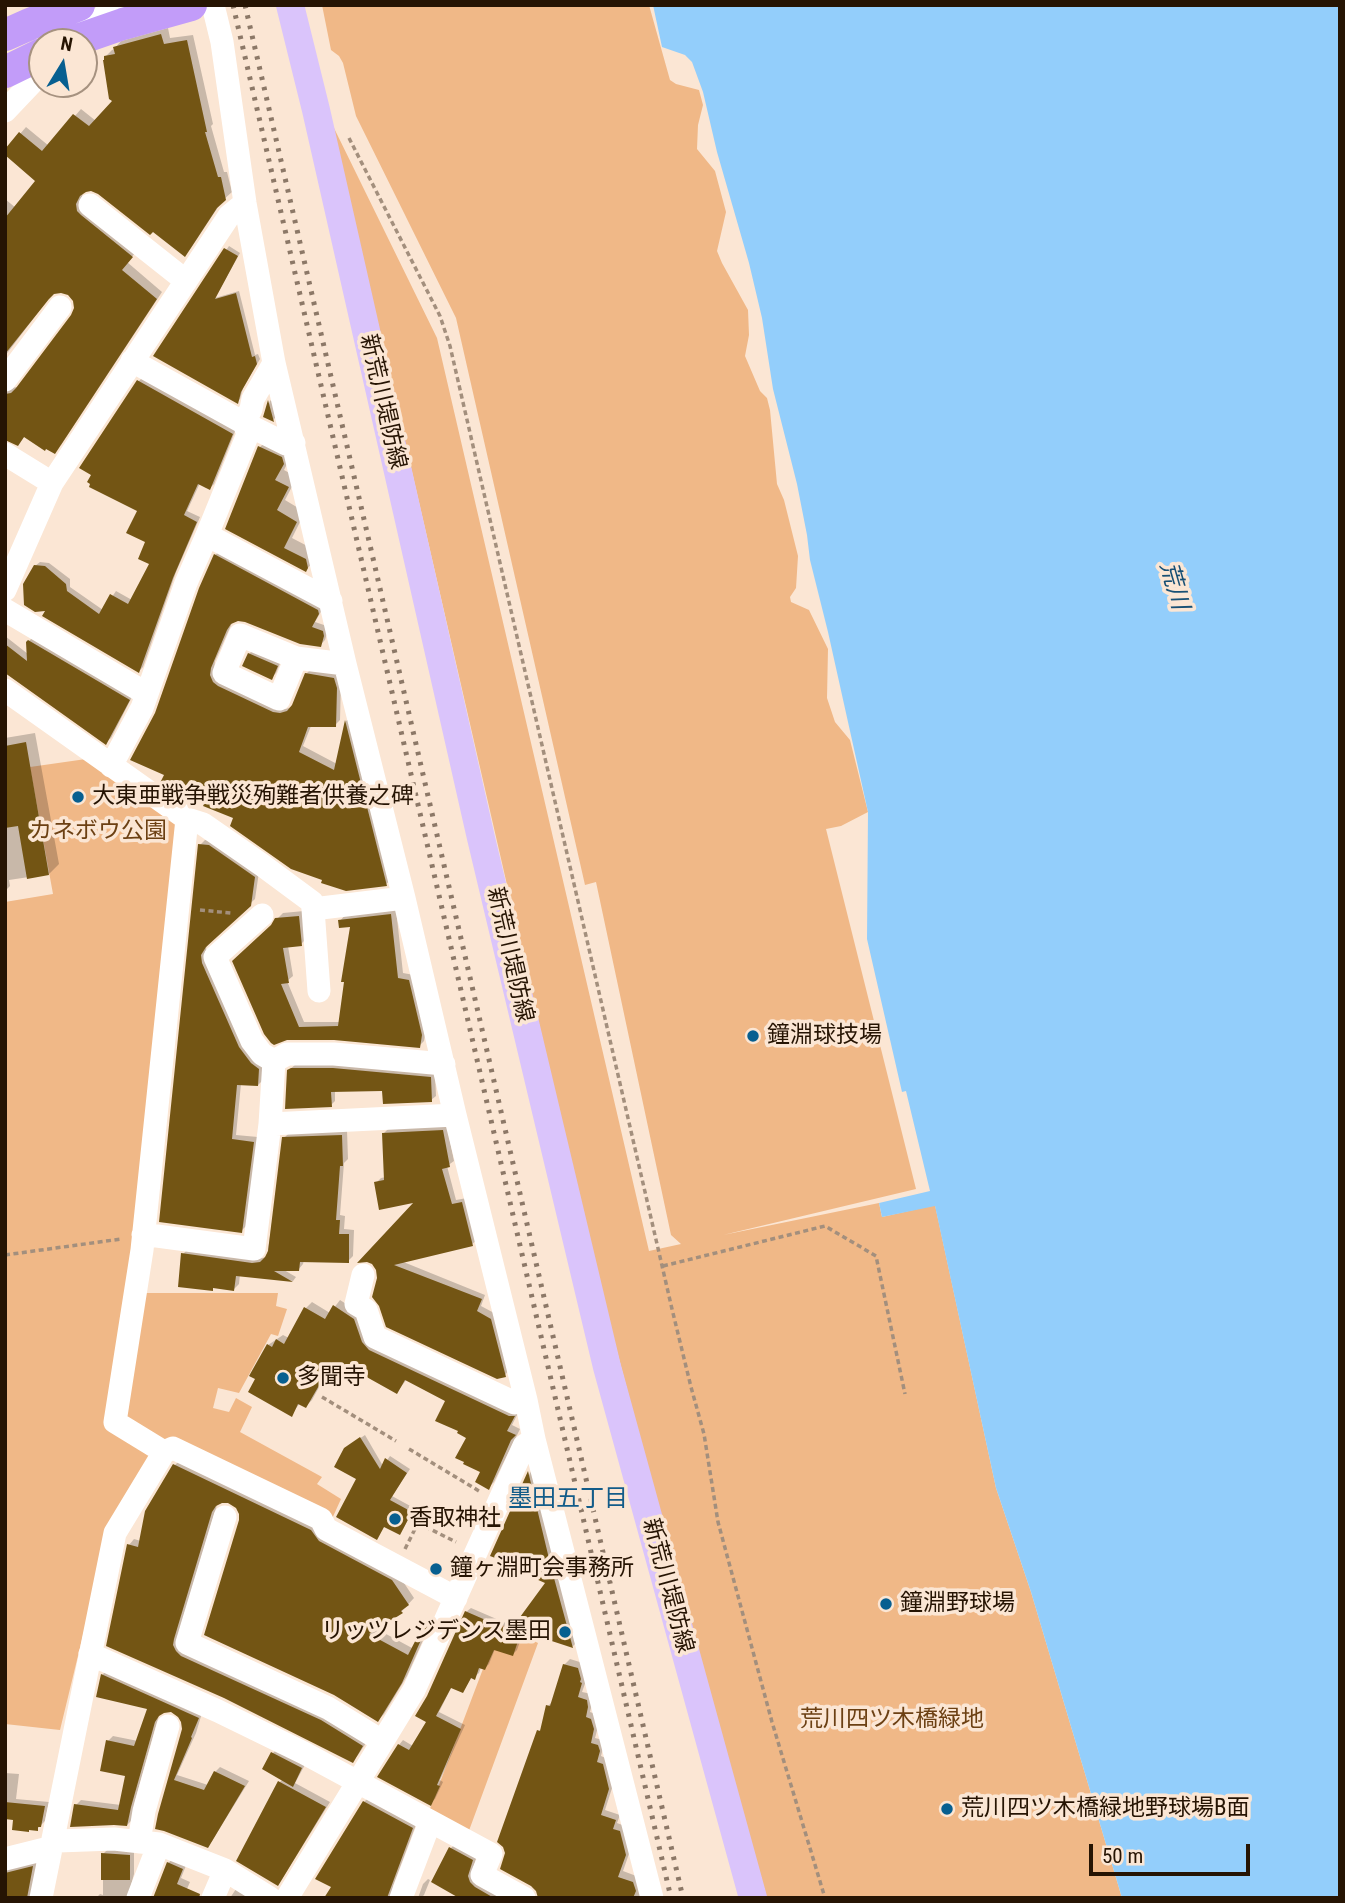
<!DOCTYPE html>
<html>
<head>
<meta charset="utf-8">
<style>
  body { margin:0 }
  #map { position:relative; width:1345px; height:1903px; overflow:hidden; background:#fbe6d4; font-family:"Roboto Condensed",sans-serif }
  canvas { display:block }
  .frame { position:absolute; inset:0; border:7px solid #261403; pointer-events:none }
  .north { position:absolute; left:28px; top:28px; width:70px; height:70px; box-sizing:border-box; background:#fbe6d4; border:2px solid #a69280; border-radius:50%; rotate:11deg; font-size:19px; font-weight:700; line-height:28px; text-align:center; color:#261403 }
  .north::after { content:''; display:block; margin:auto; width:24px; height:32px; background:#075f90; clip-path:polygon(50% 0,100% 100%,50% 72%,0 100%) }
  .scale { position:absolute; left:1089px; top:1844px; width:161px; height:32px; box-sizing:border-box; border:4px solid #261403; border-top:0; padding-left:9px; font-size:21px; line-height:24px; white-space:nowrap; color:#261403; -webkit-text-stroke:5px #fbe6d4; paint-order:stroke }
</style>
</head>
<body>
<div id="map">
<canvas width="1345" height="1903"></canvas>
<div class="frame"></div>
<div class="north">N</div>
<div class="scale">50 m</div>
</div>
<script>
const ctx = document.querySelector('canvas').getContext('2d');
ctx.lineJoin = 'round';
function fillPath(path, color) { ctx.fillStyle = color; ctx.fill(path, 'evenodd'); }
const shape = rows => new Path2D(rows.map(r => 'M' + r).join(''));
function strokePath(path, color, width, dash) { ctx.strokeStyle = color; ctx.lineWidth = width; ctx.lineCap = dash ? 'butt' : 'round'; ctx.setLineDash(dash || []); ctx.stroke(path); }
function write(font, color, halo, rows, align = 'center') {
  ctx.font = font + ' "Roboto Condensed","Noto Sans JP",sans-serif'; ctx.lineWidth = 7; ctx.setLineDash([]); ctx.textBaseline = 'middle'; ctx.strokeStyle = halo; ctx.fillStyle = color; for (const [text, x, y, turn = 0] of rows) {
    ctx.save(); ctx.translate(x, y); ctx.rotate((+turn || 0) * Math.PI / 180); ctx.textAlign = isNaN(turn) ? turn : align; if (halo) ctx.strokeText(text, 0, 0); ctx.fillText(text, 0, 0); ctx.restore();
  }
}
const green = shape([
  [322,5,408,5,408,7,422,5,649,5,670,80,676,84,699,90,703,105,698,125,697,149,715,171,726,212,717,251,722,263,748,310,749,335,745,356,760,391,767,398,770,410,777,484,784,500,798,556,796,588,790,597,791,602,809,610,828,649,827,698,835,722,850,740,868,812,841,826,826,829,916,1189,723,1235,879,1203,882,1217,935,1205,996,1488,1031,1592,1122,1898,767,1898,683,1604,594,1263,332,124,437,338,649,1251,681,1244,671,1235,596,882,585,885,456,318,356,116,343,63,339,56,331,50],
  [86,759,178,823,119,1363,105,1424,153,1456,109,1528,60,1730,5,1724,5,902,53,894,30,767],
  [142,1293,278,1293,276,1306,287,1309,278,1336,271,1334,239,1393,218,1388,213,1408,229,1412,236,1398,252,1407,240,1432,322,1477,317,1484,341,1499,331,1521,123,1420],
  [500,1624,538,1643,467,1836,428,1814]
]);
const water = shape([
  [653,5,1340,5,1340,1898,1122,1898,1031,1592,996,1488,935,1206,882,1217,879,1203,930,1191,906,1091,902,1092,867,939,868,812,828,632,810,560,807,535,797,484,773,389,762,318,749,263,717,152,703,92,692,62,685,55,662,47]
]);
const shadow = shape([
  [168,28,170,38,193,35,213,124,211,126,224,172,227,172,232,192,222,201,191,248,185,254,99,192,92,189,84,191,82,196,83,204,138,250,127,262,162,292,61,445,25,436,18,444,5,439,5,386,10,388,18,387,73,316,76,308,74,300,70,295,63,291,52,294,5,356,5,199,16,208,38,181,20,134,26,127,49,146,81,109,96,121,114,101,106,56,112,50,115,49,115,48,121,41],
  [229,246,240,253,215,298,239,291,255,355,258,354,260,359,243,388,240,399,238,401,155,356],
  [143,377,236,429,214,484,210,488,200,483,187,511,200,517,176,572,143,667,139,671,48,609,35,566,40,562,49,563,70,579,70,587,103,610,116,591,132,600,151,563,139,510,139,381],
  [273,398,277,416,273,420,265,416,270,401],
  [269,438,292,454,284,470,297,477,285,500,305,512,292,538,315,550,315,560,306,570,227,528,260,447],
  [220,551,323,608,315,622,327,626,328,630,325,640,320,645,246,620,237,620,232,623,215,661,214,670,278,707,286,709,293,706,306,674,311,669,339,673,341,682,340,720,335,725,311,726,303,746,337,764,346,721,350,718,391,880,386,884,324,879,236,817,166,775,157,714,215,555],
  [5,636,28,654,29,641,34,636,133,695,111,738,106,742,5,667],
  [254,649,281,661,276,673,271,678,249,654],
  [35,733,59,864,49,874,9,880,10,886,5,891,5,738],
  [205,840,214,841,259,872,255,899,210,941,206,948,207,957,264,1063,263,1080,258,1085,241,1084,236,1135,258,1137,246,1226,241,1231,161,1221,200,845],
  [396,909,403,973,414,975,426,1029,424,1041,419,1046,334,1038,287,1038,273,925,277,919,283,913,304,911,306,939,301,944,288,946,293,976,287,981,304,1022,341,1022,352,925,340,921,345,915],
  [296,1064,339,1064,435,1073,436,1096,431,1100,384,1089,335,1090,335,1101,331,1105,289,1070],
  [447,1126,454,1161,447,1166,456,1200,467,1198,477,1240,472,1244,401,1261,485,1295,481,1306,496,1314,509,1370,505,1375,381,1305,374,1297,418,1200,376,1183,381,1178,386,1177,384,1133,389,1128],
  [347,1130,348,1159,344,1163,340,1215,345,1216,344,1229,354,1230,353,1256,348,1261,304,1260,303,1264,298,1270,284,1270,296,1277,293,1281,240,1274,239,1284,234,1289,215,1286,212,1289,183,1254,188,1249,258,1259,267,1257,284,1138,289,1133],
  [340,1300,360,1313,367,1336,519,1411,512,1425,520,1429,494,1482,488,1488,468,1437,447,1400,407,1379,397,1392,365,1374,357,1384,329,1369,312,1400,306,1406,300,1403,291,1415,257,1379,268,1345,283,1335,289,1338,306,1308,312,1302,330,1313],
  [365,1435,383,1466,390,1456,410,1469,392,1496,414,1508,403,1529,385,1525,377,1538,350,1445],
  [181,1459,316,1524,398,1574,414,1598,402,1611,375,1628,412,1648,426,1624,433,1618,407,1676,384,1714,378,1720,240,1521,240,1514,237,1507,229,1502,222,1502,217,1505,179,1632,368,1740,358,1755,352,1761,225,1697,108,1645,129,1545,134,1539,141,1541,146,1512,175,1465],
  [531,1471,576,1643,573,1646,524,1630,517,1650,513,1654,495,1649,489,1664,485,1668,481,1667,479,1673,474,1677,472,1677,463,1691,452,1686,439,1712,465,1725,440,1780,443,1782,435,1799,430,1803,399,1745,403,1740,413,1746,428,1721,428,1697,466,1612,471,1608,515,1627,548,1582,522,1566,492,1555],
  [570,1659,583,1663,587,1678,582,1692,592,1694,593,1700,590,1712,596,1714,599,1723,595,1738,603,1740,604,1744,601,1756,608,1759,614,1782,605,1810,620,1815,617,1823,625,1826,631,1848,623,1871,639,1877,645,1898,540,1898,539,1731,542,1728,548,1706,553,1701,564,1665],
  [107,1670,202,1713,196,1733,177,1775,208,1785,215,1772,220,1767,249,1781,212,1841,207,1846,165,1829,183,1729,183,1721,172,1711,161,1712,159,1715,135,1801,132,1820,127,1825,76,1805,81,1800,121,1805,127,1775,108,1741,113,1736,138,1741,150,1708,102,1675],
  [277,1749,306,1763,295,1783,330,1802,282,1879,277,1884,280,1782,283,1779,272,1754],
  [5,1773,19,1774,16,1799,49,1802,45,1821,37,1829,15,1818,5,1817],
  [370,1796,417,1822,393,1886,392,1893,394,1898,326,1898,334,1887,364,1802],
  [456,1843,477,1855,473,1869,509,1898,466,1898,451,1848],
  [108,1849,134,1850,134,1874,129,1893,131,1898,96,1898,100,1894,103,1895,103,1854],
  [174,1858,187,1863,181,1878,190,1882,183,1898,155,1898,168,1863],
  [37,1862,34,1898,5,1898,5,1867],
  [428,1879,430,1880,424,1895,421,1898,418,1898,423,1884],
  [238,1886,247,1892,244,1898,230,1898]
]);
const building = shape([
  [161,34,164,44,187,40,207,132,205,132,218,177,221,177,226,200,217,208,185,257,153,232,150,235,98,194,91,191,86,192,80,196,76,204,77,211,81,215,133,257,122,270,157,299,55,454,46,449,45,451,24,437,18,446,5,440,5,394,11,393,16,388,71,315,74,308,73,301,68,295,61,293,54,294,49,299,5,354,5,218,35,181,5,155,5,149,19,132,42,151,73,114,89,126,112,101,109,99,103,60,104,60,104,56,115,54,113,47],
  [224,248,238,256,215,299,236,293,252,357,255,356,257,364,241,392,238,404,153,356],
  [137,380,233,434,210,490,198,484,184,515,197,522,173,578,139,673,42,616,45,611,35,612,24,605,23,584,34,565,45,566,66,584,67,591,99,614,110,594,128,604,149,564,138,559,145,542,126,533,137,511,89,487,90,484,87,482,91,475,79,468],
  [268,400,274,422,263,417],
  [258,446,282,457,284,464,275,480,289,487,277,510,297,522,284,548,306,559,308,568,306,572,225,529],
  [214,554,318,610,319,614,312,627,323,631,324,636,321,647,300,644,245,622,238,621,231,624,227,630,211,668,210,675,213,682,218,686,273,712,280,713,287,711,292,705,305,673,334,678,337,688,336,727,308,727,299,752,334,770,345,720,387,886,346,891,321,883,322,880,291,869,230,826,233,818,203,806,204,804,160,783,164,775,130,760,155,713,199,588],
  [28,640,130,700,106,745,5,673,5,644,27,661,26,642],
  [248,653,278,666,272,680,242,666],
  [26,742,49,875,27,879,18,826,5,828,5,746],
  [198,844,209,845,255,877,251,906,206,947,201,955,202,963,239,1047,251,1063,259,1069,258,1086,237,1085,232,1139,254,1142,242,1233,159,1222],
  [391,914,398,978,409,980,422,1035,420,1048,334,1040,287,1040,274,1045,271,1043,264,1034,232,961,271,925,275,918,299,916,302,946,283,948,289,983,281,984,299,1027,338,1026,344,982,341,982,350,927,339,928,338,920],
  [291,1068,333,1068,431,1077,432,1102,383,1104,382,1091,331,1092,332,1107,285,1109,287,1070],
  [443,1130,450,1167,442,1169,452,1204,462,1202,473,1246,394,1265,482,1299,477,1311,491,1319,506,1377,497,1379,386,1327,379,1306,372,1297,377,1278,376,1270,372,1264,367,1262,357,1263,413,1203,379,1210,374,1182,384,1180,382,1133],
  [342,1135,343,1166,340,1166,336,1220,340,1220,339,1234,349,1234,349,1263,300,1262,299,1271,274,1271,293,1282,236,1276,234,1291,213,1288,213,1291,178,1287,181,1253,252,1263,260,1262,265,1257,268,1251,282,1137],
  [333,1305,354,1319,362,1342,369,1350,509,1416,515,1416,507,1431,516,1435,511,1440,489,1490,475,1482,480,1472,463,1464,464,1462,455,1458,466,1438,457,1433,458,1431,435,1421,445,1401,405,1380,397,1394,363,1375,357,1386,328,1370,306,1408,298,1404,292,1417,248,1392,255,1379,249,1376,267,1344,272,1347,276,1339,284,1344,304,1307,325,1319],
  [360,1437,380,1469,385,1458,407,1473,390,1500,412,1512,400,1535,384,1527,377,1540,336,1517,356,1479,334,1467,344,1448],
  [173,1464,311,1530,319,1541,392,1580,409,1605,401,1611,403,1613,369,1634,408,1655,425,1622,428,1624,402,1683,378,1722,334,1695,204,1635,239,1520,239,1514,236,1508,228,1503,222,1503,216,1506,212,1512,174,1639,173,1645,176,1651,181,1656,321,1720,363,1746,353,1763,224,1698,106,1646,127,1544,138,1547,145,1511],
  [528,1471,551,1567,573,1648,512,1628,545,1583,518,1571,519,1567,490,1556],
  [465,1611,520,1635,513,1656,494,1650,485,1670,479,1668,475,1680,471,1678,463,1693,451,1688,436,1716,461,1729,437,1785,440,1786,431,1806,377,1777,398,1744,409,1750,426,1722,415,1716,427,1696],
  [563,1664,578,1668,581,1679,580,1682,582,1683,578,1697,587,1700,588,1707,586,1717,591,1719,594,1729,591,1743,598,1745,600,1751,597,1762,603,1764,609,1789,601,1815,616,1820,613,1829,620,1831,626,1855,618,1877,633,1882,636,1891,633,1898,538,1898,536,1891,531,1886,500,1869,505,1853,503,1847,497,1842,537,1730,540,1731,546,1705,550,1706],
  [101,1674,199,1718,191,1737,192,1738,174,1780,204,1790,214,1771,245,1786,208,1848,164,1831,155,1829,158,1814,182,1729,181,1722,178,1717,171,1712,164,1713,159,1716,155,1722,131,1807,127,1826,114,1825,70,1827,74,1804,118,1810,125,1776,100,1771,106,1740,134,1746,147,1709,96,1697],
  [271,1752,302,1768,293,1787,262,1769],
  [278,1781,326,1807,278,1886,236,1861],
  [363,1801,413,1828,387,1898,324,1898,331,1887,315,1879],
  [5,1802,45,1806,41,1827,38,1827,38,1831,29,1830,29,1832,12,1830,13,1820,5,1819],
  [449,1847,473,1860,468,1876,470,1882,475,1887,494,1898,459,1898,431,1882],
  [101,1853,130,1855,130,1880,101,1880],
  [167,1862,183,1869,177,1884,200,1894,199,1898,153,1898],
  [33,1866,27,1898,6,1898,5,1873]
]);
const path = shape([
  [349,138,440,316,450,346,672,1309,691,1387,704,1434,718,1522,772,1722,825,1898],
  [200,910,231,913],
  [5,1255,121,1239],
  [663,1266,825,1226,876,1256,905,1394],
  [322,1397,396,1441],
  [409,1449,479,1491],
  [410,1519,456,1542],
  [405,1549,418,1523]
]);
const minor = shape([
  [213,5,222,42,245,203,274,363,345,664,404,898,455,1115,526,1400,534,1439,652,1898],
  [83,33,108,12,119,5],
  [5,111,42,72],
  [90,205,186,281],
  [132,361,244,423,286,444,294,443],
  [5,380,60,307],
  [5,454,52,483],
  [207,535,248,434,244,423,251,409,253,399,274,363],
  [5,590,52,483,229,216,245,203],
  [5,610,147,694],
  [296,658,279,699,224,673,240,635,296,658,345,664],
  [5,690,187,819,203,824,262,865,312,902,313,909,404,898],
  [111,766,142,708,186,583,207,535,331,601],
  [313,909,319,991],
  [262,915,215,957,252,1041,262,1054,274,1061],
  [274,1061,287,1054,334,1054,444,1064],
  [270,1124,455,1115],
  [143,1235,157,1236,254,1249,270,1124,274,1061],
  [363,1275,356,1304,366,1310,375,1337,515,1403,526,1400],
  [164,1452,173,1448,321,1519,326,1529,456,1598],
  [225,1517,187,1643,328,1708,382,1741],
  [90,1654,218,1711,304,1753,491,1854,482,1875,524,1898],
  [139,1842,144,1811,168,1726],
  [5,1859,49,1848,58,1841,114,1839,159,1844,225,1870,270,1898],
  [41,1898,115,1533,164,1452,115,1422,142,1250,187,819],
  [138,1898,159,1844],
  [213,1898,225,1870],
  [287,1898,414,1690,524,1446,534,1439],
  [401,1898,430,1822]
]);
const major = shape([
  [290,5,316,110,481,838,607,1367,753,1898]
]);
const highway = shape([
  [5,35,30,24,79,5],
  [71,42,123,24,191,5],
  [5,72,42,54]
]);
const rail = shape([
  [233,5,671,1898],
  [245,5,683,1898]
]);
const markers = [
  [78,797,7,"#075f90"],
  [753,1036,7,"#075f90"],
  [283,1378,7,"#075f90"],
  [395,1519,7,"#075f90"],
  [436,1569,7,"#075f90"],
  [886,1604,7,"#075f90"],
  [565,1632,7,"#075f90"],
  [947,1809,7,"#075f90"]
];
const streetNames = [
  ["新荒川堤防線",382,402,77],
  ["新荒川堤防線",509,955,77],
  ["新荒川堤防線",667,1586,75]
];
const poiNames = [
  ["大東亜戦争戦災殉難者供養之碑",92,797],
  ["鐘淵球技場",767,1036],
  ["多聞寺",297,1378],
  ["香取神社",409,1519],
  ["鐘ヶ淵町会事務所",450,1569],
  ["鐘淵野球場",900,1604],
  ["リッツレジデンス墨田",551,1632,"right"],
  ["荒川四ツ木橋緑地野球場B面",961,1809]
];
const parkNames = [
  ["カネボウ公園",98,832],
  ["荒川四ツ木橋緑地",892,1720]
];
const waterNames = [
  ["荒川",1173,586,74]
];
const neighbourhoodNames = [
  ["墨田五丁目",568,1500]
];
fillPath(green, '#f0b887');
fillPath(water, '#93cefb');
fillPath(shadow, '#0003');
fillPath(building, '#735514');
strokePath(path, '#a38f7d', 3.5, [5, 3.5]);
strokePath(minor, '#fff', 23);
strokePath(major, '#dac4fb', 28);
strokePath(highway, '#c29cf9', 32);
strokePath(rail, '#8c7867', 5, [3.5, 7]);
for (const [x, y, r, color] of markers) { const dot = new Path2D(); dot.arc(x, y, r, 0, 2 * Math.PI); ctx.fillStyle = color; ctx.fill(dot); strokePath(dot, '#fbe6d4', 2.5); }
write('23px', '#261403', '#fbe6d4', streetNames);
write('23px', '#261403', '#fbe6d4', poiNames, 'left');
write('23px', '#6c4013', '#fbe6d4', parkNames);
write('italic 24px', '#185075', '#fbe6d4', waterNames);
write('24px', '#135c89', '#fbe6d4', neighbourhoodNames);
</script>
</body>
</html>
